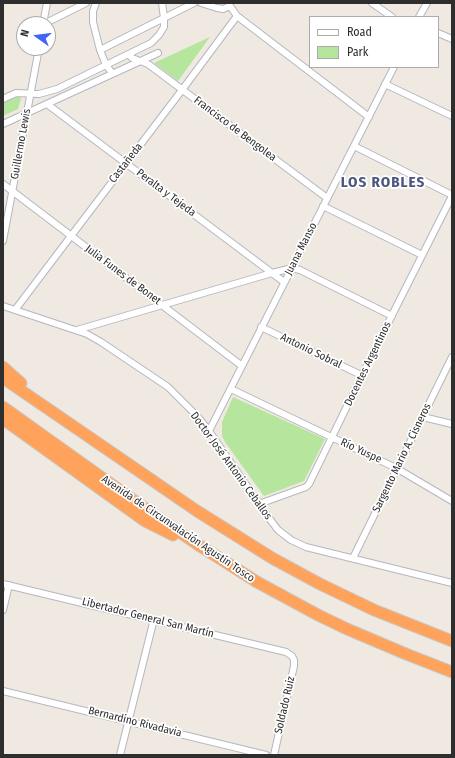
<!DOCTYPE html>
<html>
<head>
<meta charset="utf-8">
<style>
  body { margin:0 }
  #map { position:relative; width:455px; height:758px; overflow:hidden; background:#efe9e1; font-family:"Fira Sans Condensed",sans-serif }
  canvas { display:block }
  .frame { position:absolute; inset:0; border:4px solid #2e2e2e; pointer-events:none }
  .legend { position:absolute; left:309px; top:16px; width:130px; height:52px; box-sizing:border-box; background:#fff; border:1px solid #ababab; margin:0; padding:5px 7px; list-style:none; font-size:12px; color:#2e2e2e }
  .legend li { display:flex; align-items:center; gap:8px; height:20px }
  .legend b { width:20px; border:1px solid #ababab }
  .north { position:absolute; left:16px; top:16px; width:40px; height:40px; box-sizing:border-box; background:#fff; border:1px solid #ababab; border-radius:50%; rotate:284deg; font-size:11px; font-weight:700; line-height:16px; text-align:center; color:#2e2e2e }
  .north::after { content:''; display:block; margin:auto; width:14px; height:18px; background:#4264fb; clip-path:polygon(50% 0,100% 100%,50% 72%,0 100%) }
</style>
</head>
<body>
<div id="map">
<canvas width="455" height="758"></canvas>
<div class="frame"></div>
<ul class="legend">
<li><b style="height:5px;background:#fff"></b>Road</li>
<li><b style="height:11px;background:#b6e59e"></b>Park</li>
</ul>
<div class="north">N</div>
</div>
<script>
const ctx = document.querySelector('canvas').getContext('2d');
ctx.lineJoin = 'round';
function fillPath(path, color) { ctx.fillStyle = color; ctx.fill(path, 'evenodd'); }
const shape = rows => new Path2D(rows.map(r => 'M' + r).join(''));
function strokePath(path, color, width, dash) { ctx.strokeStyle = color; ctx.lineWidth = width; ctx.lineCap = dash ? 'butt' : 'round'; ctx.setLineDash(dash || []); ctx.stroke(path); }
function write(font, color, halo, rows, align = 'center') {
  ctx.font = font + ' "Fira Sans Condensed",sans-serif'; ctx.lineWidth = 3.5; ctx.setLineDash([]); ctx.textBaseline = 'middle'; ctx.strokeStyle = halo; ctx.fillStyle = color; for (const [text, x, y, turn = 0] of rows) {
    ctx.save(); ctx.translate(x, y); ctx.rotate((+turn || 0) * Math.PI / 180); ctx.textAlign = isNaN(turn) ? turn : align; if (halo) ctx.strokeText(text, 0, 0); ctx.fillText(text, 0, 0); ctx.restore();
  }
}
const green = shape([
  [210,37,178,81,154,63],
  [19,96,21,99,18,109,3,116,3,103],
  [233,397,325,439,304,481,264,496,225,442,222,436,222,422]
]);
const street = shape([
  [96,3,93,11,93,22,100,50,106,65,112,73],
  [201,3,217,8,223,9,230,6,237,16,369,117],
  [372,3,392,17],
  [419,17,427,3],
  [43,24,47,3],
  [44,24,86,3],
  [438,33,452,39],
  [100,50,194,3],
  [129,55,132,58,148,64,327,198],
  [385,84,452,116],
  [3,99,16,93,39,94,57,89,151,43,159,35,164,27,164,18,162,3],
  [47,104,284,282],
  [3,124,158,53],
  [354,146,452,195],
  [3,184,242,366],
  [323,206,422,255],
  [3,241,39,48],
  [3,306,87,334,101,342,168,387,198,417,209,431,266,514,278,530,291,540,306,547,452,583],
  [15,310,71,236,182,90,237,16],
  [261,327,361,375],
  [77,330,272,273,292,268,300,270,392,316],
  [231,389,396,468,452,501],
  [423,417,452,424],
  [209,431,394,67],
  [259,504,306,487,309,484,372,355,452,196],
  [353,558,452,357],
  [3,584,286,652,292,656,294,660,294,666,274,755],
  [3,610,9,585],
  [3,691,266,755],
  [120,755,154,619]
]);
const highway = shape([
  [3,367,21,383],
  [3,378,197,511,272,558,320,584,374,610,452,641],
  [3,407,150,512,197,544,257,582,318,615,347,629,406,654,452,672],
  [3,419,145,521,173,535]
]);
const streetNames = [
  ["Francisco de Bengolea",235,129,37],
  ["Guillermo Lewis",21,144,-80],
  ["Castañeda",126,163,-52],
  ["Peralta y Tejeda",166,193,37],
  ["Juana Manso",301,249,-63],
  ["Julia Funes de Bonet",123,275,37],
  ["Antonio Sobral",311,351,26],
  ["Docentes Argentinos",368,364,-64],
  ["Río Yuspe",361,451,25],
  ["Sargento Mario A. Cisneros",402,458,-64],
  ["Doctor José Antonio Ceballos",231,466,54],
  ["Avenida de Circunvalación Agustín Tosco",178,529,34],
  ["Libertador General San Martín",148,618,14],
  ["Soldado Ruiz",285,705,-77],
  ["Bernardino Rivadavia",135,722,14]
];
const districtNames = [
  ["LOS ROBLES",383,183]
];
fillPath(green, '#b6e59e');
strokePath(street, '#b4b7c1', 8);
strokePath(highway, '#c9c9c9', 13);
strokePath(street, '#fff', 6);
strokePath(highway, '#ffa35c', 11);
write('11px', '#2e2e2e', '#fff', streetNames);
ctx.letterSpacing = '1px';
write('bold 15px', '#4d5680', '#fff', districtNames);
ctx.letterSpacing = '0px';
</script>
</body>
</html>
